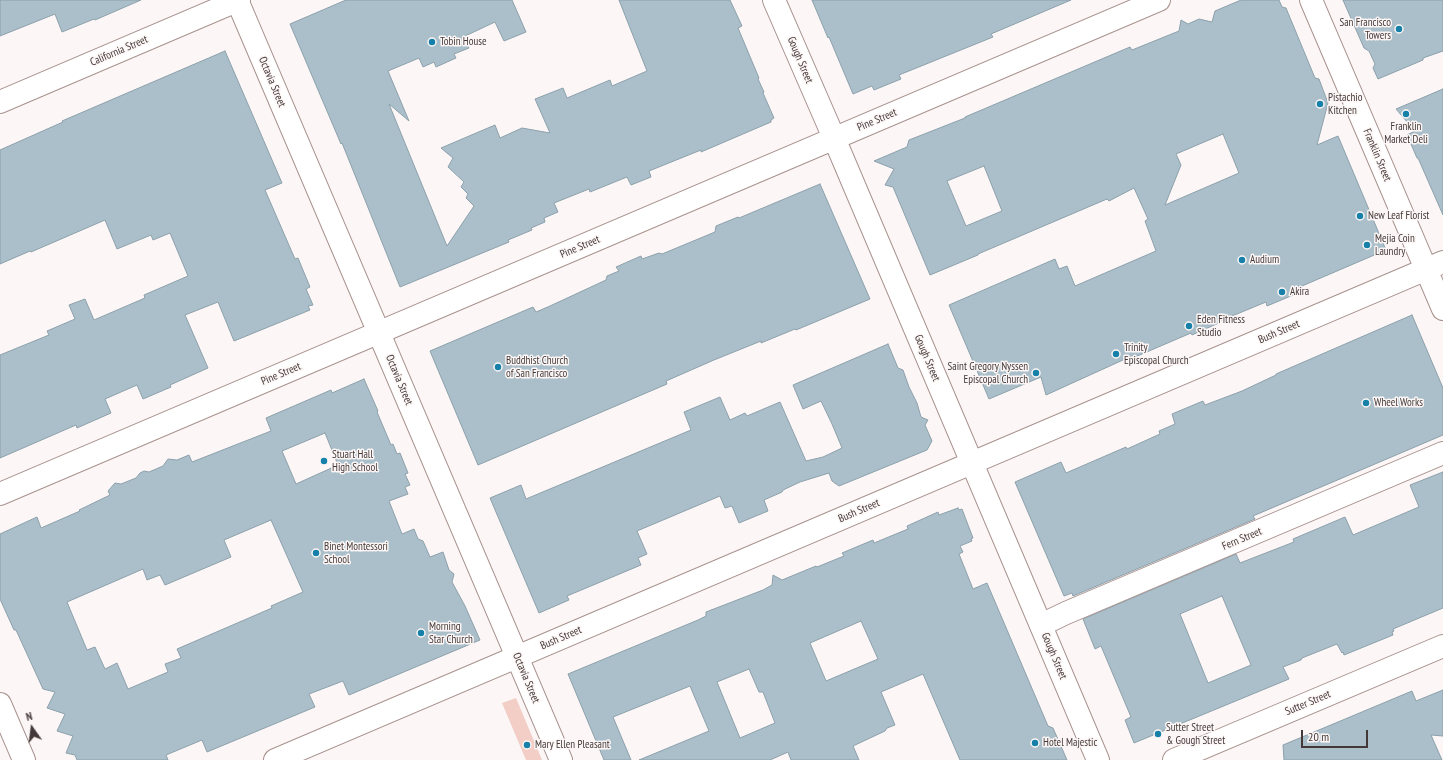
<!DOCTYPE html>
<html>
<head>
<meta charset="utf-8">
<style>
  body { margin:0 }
  #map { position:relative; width:1443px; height:760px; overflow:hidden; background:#fcf7f6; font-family:"PT Sans Narrow",sans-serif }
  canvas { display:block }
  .north { position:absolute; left:12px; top:708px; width:40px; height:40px; -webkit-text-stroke:3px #fcf7f6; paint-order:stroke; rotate:346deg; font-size:11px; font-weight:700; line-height:16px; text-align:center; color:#433938 }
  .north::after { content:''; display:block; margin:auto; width:14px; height:18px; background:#433938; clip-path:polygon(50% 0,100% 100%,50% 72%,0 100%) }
  .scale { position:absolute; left:1301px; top:730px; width:67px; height:18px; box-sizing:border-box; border:2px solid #433938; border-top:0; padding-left:5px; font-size:12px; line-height:14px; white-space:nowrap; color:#433938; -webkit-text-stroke:3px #fcf7f6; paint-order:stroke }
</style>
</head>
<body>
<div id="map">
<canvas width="1443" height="760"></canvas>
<div class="north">N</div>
<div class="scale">20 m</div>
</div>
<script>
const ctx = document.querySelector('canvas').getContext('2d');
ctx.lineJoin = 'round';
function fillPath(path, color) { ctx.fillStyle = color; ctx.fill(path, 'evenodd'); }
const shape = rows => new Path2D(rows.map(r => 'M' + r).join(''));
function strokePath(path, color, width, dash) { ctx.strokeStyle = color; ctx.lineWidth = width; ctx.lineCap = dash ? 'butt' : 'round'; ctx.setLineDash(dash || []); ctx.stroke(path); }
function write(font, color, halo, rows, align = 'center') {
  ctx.font = font + ' "PT Sans Narrow",sans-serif'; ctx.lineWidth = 3; ctx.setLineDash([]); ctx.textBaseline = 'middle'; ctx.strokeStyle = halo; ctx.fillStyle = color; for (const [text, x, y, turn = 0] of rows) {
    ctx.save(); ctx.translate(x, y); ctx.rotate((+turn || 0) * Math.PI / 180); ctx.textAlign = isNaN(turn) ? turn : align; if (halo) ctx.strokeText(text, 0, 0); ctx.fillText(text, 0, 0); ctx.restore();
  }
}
const green = shape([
  [516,698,537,748,542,760,526,760,502,703]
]);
const building = shape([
  [0,0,141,0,95,20,94,19,62,32,55,14,0,36,0,0],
  [346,0,512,0,526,32,504,41,495,22,463,37,469,48,454,54,456,58,436,67,434,62,423,67,419,58,388,71,409,121,389,104,447,246,474,206,466,198,468,194,461,187,464,182,448,167,453,158,441,148,495,125,500,138,522,128,550,133,535,99,563,88,567,98,610,80,612,86,647,71,619,0,730,0,742,26,738,28,759,78,758,79,764,92,763,93,774,118,771,120,771,122,701,152,701,150,649,171,651,177,631,185,627,177,590,192,589,189,554,203,558,212,544,218,545,222,531,228,532,230,508,240,509,242,400,287,342,143,341,144,290,24,346,0],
  [812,0,1071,0,991,34,993,37,899,75,901,79,874,90,872,86,853,94,829,37,828,38,812,0],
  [1241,0,1279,0,1282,7,1286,8,1315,78,1319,79,1328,103,1317,145,1338,136,1386,250,1295,289,1298,293,1267,306,1266,302,1220,321,1221,322,1192,335,1191,333,1135,357,1134,355,1046,395,1041,377,989,399,949,305,1055,259,1059,269,1067,266,1075,286,1156,251,1145,221,1148,219,1134,188,1109,201,1107,199,978,254,978,255,930,275,893,187,885,185,894,169,874,161,907,147,909,140,965,118,965,117,1130,47,1132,50,1179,31,1181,20,1188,24,1199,19,1212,22,1215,11,1241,0],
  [1223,134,1239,173,1165,205,1181,165,1176,154,1223,134],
  [984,166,1002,211,966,226,947,181,984,166],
  [1343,0,1443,0,1443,51,1423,58,1423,60,1378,79,1373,68,1375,64,1369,51,1364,48,1343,0],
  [225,51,282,183,265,190,295,259,298,258,310,287,306,289,313,305,308,306,310,310,234,341,218,302,185,315,208,368,170,385,171,387,143,399,137,385,105,399,111,413,77,428,76,425,0,458,0,355,49,335,47,331,75,319,69,305,85,299,94,320,145,298,144,295,188,276,170,233,153,240,151,235,117,249,105,220,31,252,30,251,0,264,0,150,63,122,62,121,225,51],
  [1443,89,1443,215,1418,158,1417,158,1407,135,1415,131,1396,109,1443,89],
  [820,184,870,299,796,330,795,329,761,343,761,341,714,360,666,381,667,384,478,465,430,351,533,307,536,312,550,306,606,280,607,276,619,271,616,267,641,256,642,259,659,253,662,254,715,232,716,226,738,217,739,218,820,184],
  [1412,315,1443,388,1443,435,1253,516,1255,519,1073,596,1072,593,1064,596,1015,482,1061,462,1066,473,1126,447,1127,449,1160,434,1159,431,1175,424,1172,414,1203,401,1205,405,1242,391,1276,375,1276,374,1412,315],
  [888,344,898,368,903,370,909,387,917,403,921,417,928,420,925,425,932,441,927,450,839,486,832,481,829,473,800,482,783,490,782,492,764,500,768,511,739,523,732,506,725,508,720,496,637,531,647,554,638,558,641,565,567,596,569,600,539,613,490,498,521,485,526,499,691,430,684,412,720,397,730,420,745,413,747,416,780,402,806,461,823,457,842,448,832,424,821,401,803,409,793,385,888,344],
  [364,379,378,411,377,412,391,445,393,444,397,454,400,453,408,473,405,474,410,485,405,487,408,494,389,501,402,534,414,529,418,539,423,541,430,557,443,552,449,570,454,574,452,582,465,606,480,640,349,695,343,681,309,694,315,707,207,752,202,740,166,755,168,760,77,760,75,755,66,753,73,736,57,731,65,714,47,708,55,692,43,689,16,630,14,630,0,599,0,534,37,517,41,528,80,511,79,510,110,495,108,491,115,483,121,484,136,478,140,473,144,471,149,472,163,466,168,459,177,460,189,455,192,462,271,431,266,418,331,390,332,393,364,379],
  [325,433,338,465,296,484,282,451,325,433],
  [271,520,303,592,271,606,272,608,177,649,181,658,165,664,168,672,128,689,117,663,105,669,95,647,87,650,67,602,143,569,147,580,160,575,165,585,231,557,224,540,271,520],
  [1443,472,1443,608,1393,629,1394,631,1392,632,1393,635,1344,655,1343,652,1342,653,1337,644,1302,658,1301,660,1283,667,1289,679,1134,743,1125,720,1131,717,1101,646,1095,649,1083,619,1236,554,1240,563,1294,542,1293,539,1345,517,1353,535,1419,507,1410,485,1443,472],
  [1222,596,1251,665,1208,683,1180,614,1222,596],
  [958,508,959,510,962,509,973,538,971,539,972,541,960,546,963,552,959,554,973,589,987,583,1048,726,1053,728,1067,760,960,760,923,674,881,692,895,725,887,728,885,731,853,746,859,760,791,760,788,752,770,760,639,760,709,731,690,686,613,717,631,760,604,760,568,674,698,620,706,616,706,612,763,590,772,585,773,575,782,580,816,566,817,567,844,556,842,553,873,540,874,543,908,529,907,526,938,512,939,515,958,508],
  [861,621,878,659,826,681,810,643,861,621],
  [749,669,759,692,763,692,775,723,740,738,717,682,749,669],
  [1443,690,1443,736,1431,735,1442,760,1284,760,1283,745,1412,691,1416,701,1443,690]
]);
const minor = shape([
  [237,0,561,760],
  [774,0,834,138],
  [0,102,239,0],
  [1041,625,1066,613,1443,453],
  [0,704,24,760],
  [1174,760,1443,646]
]);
const major = shape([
  [1311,0,1443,309],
  [834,138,1098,760],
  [0,494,1159,0],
  [275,760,1443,262]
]);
const markers = [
  [1399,29,4,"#1680a9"],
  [432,42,4,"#1680a9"],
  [1320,104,4,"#1680a9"],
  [1406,114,4,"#1680a9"],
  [1360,216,4,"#1680a9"],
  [1367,245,4,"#1680a9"],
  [1242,260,4,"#1680a9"],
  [1282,292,4,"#1680a9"],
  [1189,326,4,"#1680a9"],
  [1116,354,4,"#1680a9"],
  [498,367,4,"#1680a9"],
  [1036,373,4,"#1680a9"],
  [1366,403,4,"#1680a9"],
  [324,461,4,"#1680a9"],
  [316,553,4,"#1680a9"],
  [421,633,4,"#1680a9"],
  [1158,734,4,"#1680a9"],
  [1035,743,4,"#1680a9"],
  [527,745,4,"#1680a9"]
];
const poiNames = [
  ["San Francisco",1391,23,"right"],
  ["Towers",1391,36,"right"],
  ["Tobin House",440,42],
  ["Pistachio",1328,98],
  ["Kitchen",1328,111],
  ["Franklin",1406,127,"center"],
  ["Market Deli",1406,140,"center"],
  ["New Leaf Florist",1368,216],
  ["Mejia Coin",1375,239],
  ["Laundry",1375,252],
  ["Audium",1250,260],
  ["Akira",1290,292],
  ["Eden Fitness",1197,320],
  ["Studio",1197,333],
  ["Trinity",1124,348],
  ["Episcopal Church",1124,361],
  ["Buddhist Church",506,361],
  ["of San Francisco",506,374],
  ["Saint Gregory Nyssen",1028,367,"right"],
  ["Episcopal Church",1028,380,"right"],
  ["Wheel Works",1374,403],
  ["Stuart Hall",332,455],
  ["High School",332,468],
  ["Binet Montessori",324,547],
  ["School",324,560],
  ["Morning",429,627],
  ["Star Church",429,640],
  ["Sutter Street",1166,728],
  ["& Gough Street",1166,741],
  ["Hotel Majestic",1043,743],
  ["Mary Ellen Pleasant",535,745]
];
const streetNames = [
  ["California Street",119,51,-23],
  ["Gough Street",800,60,67],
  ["Octavia Street",272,82,67],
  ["Pine Street",877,120,-23],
  ["Franklin Street",1377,155,67],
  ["Pine Street",580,247,-23],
  ["Bush Street",1279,332,-23],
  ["Gough Street",927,358,67],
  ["Pine Street",281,374,-23],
  ["Octavia Street",399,380,67],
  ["Bush Street",859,511,-23],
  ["Fern Street",1242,539,-23],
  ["Bush Street",561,638,-23],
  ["Gough Street",1054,656,67],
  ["Octavia Street",526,678,67],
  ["Sutter Street",1308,703,-23]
];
fillPath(green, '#f2cec7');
fillPath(building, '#aabfca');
strokePath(building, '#8ca0ab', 1);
strokePath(minor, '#a8928e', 24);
strokePath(major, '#a8928e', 24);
strokePath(minor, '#fff', 22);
strokePath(major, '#fff', 22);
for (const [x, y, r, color] of markers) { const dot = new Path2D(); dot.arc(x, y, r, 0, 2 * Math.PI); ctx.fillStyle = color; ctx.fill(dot); strokePath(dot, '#fcf7f6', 1.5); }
write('11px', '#433938', '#fcf7f6', poiNames, 'left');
write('11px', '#433938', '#fcf7f6', streetNames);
</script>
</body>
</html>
